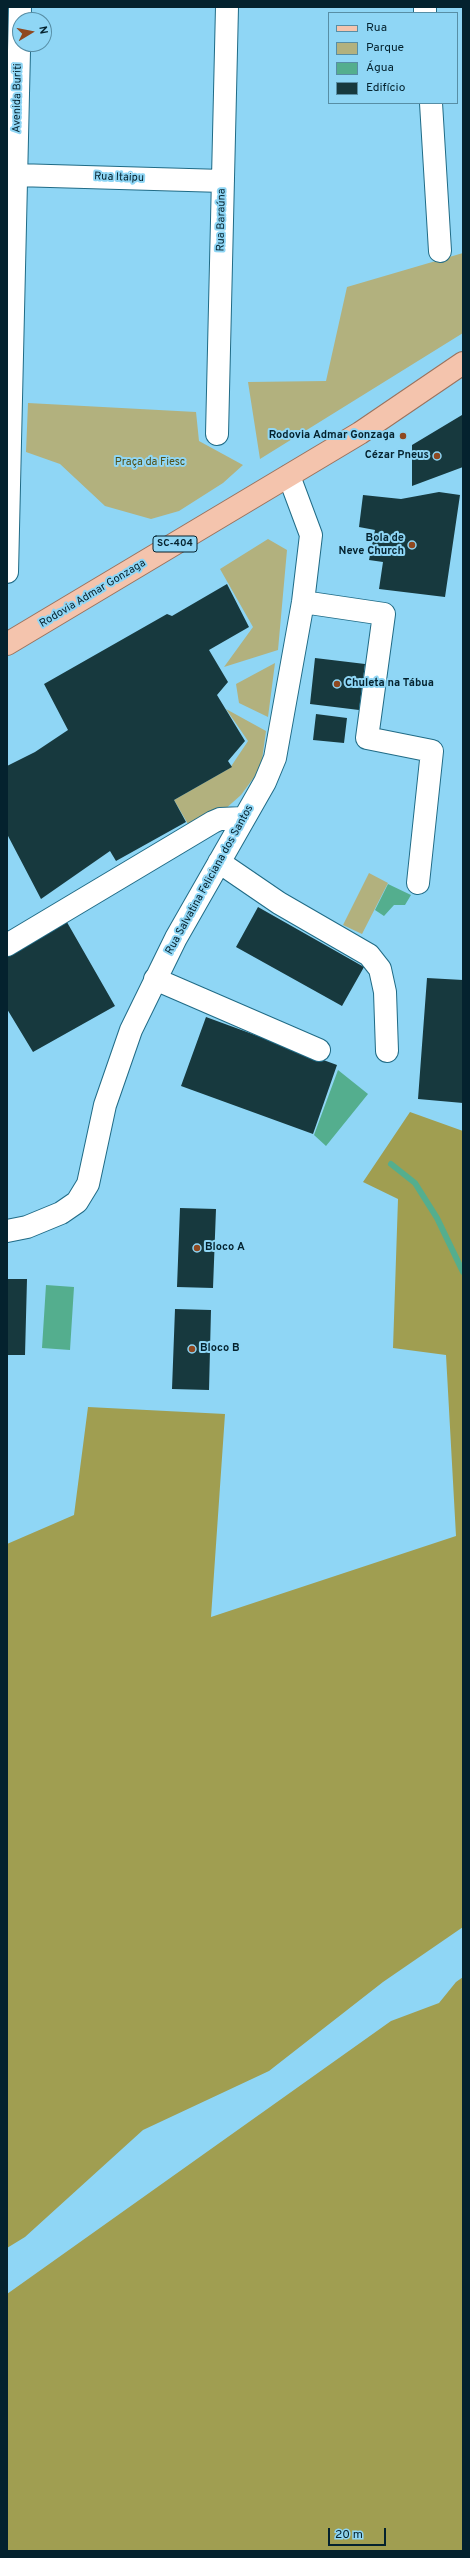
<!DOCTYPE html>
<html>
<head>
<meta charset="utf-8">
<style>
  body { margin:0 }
  #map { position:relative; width:470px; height:2558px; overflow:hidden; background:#8fd6f5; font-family:Overpass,sans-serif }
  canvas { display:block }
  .frame { position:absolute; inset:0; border:8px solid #04222e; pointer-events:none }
  .legend { position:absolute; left:328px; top:12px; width:130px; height:92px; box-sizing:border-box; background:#8fd6f5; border:1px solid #578ea5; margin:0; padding:5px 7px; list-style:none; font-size:12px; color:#04222e }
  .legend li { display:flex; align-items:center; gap:8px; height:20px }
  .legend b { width:20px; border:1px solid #578ea5 }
  .north { position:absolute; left:12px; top:12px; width:40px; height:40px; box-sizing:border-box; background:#8fd6f5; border:1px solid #578ea5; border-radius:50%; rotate:80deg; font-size:11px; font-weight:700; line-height:16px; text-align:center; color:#04222e }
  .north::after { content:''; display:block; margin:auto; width:14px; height:18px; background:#8f4921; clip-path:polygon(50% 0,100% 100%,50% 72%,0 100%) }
  .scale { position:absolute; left:328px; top:2528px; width:58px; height:18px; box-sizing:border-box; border:2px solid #04222e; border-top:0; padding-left:5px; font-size:12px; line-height:14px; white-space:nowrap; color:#04222e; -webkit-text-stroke:3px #8fd6f5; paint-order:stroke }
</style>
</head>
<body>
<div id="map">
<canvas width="470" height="2558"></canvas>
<div class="frame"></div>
<ul class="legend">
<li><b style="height:5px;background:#f4c4ad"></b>Rua</li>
<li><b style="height:11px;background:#b2b17e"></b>Parque</li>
<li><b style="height:11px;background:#54ae8e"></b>Água</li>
<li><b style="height:11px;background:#17393e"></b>Edifício</li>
</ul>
<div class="north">N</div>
<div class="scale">20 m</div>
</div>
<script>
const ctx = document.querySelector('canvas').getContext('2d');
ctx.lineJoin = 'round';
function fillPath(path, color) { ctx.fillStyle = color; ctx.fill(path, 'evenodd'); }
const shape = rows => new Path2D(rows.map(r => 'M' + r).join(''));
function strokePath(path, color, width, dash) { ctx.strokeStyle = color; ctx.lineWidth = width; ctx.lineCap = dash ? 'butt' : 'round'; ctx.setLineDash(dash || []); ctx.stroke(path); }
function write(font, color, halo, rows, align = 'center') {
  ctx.font = font + ' Overpass,sans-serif'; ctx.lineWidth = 4; ctx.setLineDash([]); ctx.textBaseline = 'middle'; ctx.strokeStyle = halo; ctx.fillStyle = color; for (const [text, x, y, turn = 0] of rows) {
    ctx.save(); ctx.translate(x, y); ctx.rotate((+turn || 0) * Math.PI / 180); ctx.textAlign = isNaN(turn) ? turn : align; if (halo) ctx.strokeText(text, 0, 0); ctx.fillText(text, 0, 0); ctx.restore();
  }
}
const green = shape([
  [463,253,463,333,260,459,248,382,326,381,347,287],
  [28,403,196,412,199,441,243,465,223,483,179,511,151,519,105,506,60,464,26,452],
  [268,539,287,550,278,650,224,667,253,627,220,569],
  [275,663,268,717,239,703,236,684],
  [226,709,266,731,262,760,255,776,241,795,215,818,192,831,174,800,230,768,248,741],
  [369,873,388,883,362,934,343,925]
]);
const forest = shape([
  [410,1112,463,1131,463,1927,383,1982,269,2071,143,2130,25,2237,7,2248,7,1544,74,1515,88,1407,225,1414,211,1617,456,1536,446,1355,393,1348,398,1199,363,1182],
  [463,1977,463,2551,7,2551,7,2294,391,2021,439,2003,456,1982]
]);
const water = shape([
  [388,884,411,895,405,905,394,905,384,916,375,910],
  [338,1070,368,1094,326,1146,314,1135],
  [46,1285,74,1287,70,1350,42,1348]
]);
const stream = shape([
  [391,1164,415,1183,437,1218,463,1272]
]);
const building = shape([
  [462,415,463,467,412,486,412,445],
  [439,492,460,495,445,597,379,589,383,562,369,560,375,530,359,527,363,495,401,499],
  [227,584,249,627,209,650,228,682,217,695,245,741,228,761,232,767,174,800,186,822,116,861,110,851,41,899,7,834,7,766,35,752,68,730,44,684,167,614,172,616],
  [315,658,365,664,359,710,310,704],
  [316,714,347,718,344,743,313,740],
  [258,907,364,967,342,1006,236,947],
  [64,917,115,1006,33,1052,7,1009,7,954],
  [427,978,463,980,463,1103,418,1099],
  [206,1017,337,1065,313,1134,181,1086],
  [180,1208,216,1209,213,1288,177,1287],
  [7,1279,27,1279,25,1355,7,1355],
  [175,1309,211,1310,209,1390,172,1389]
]);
const minor = shape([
  [425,7,425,13],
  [431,103,440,251],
  [16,175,223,181],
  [217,434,227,7],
  [7,572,20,7],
  [303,602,384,614,367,738,432,751,418,883],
  [219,862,279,903,369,955,380,969,385,992,387,1051],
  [7,945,213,822,220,819,244,818],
  [155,979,319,1050],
  [7,1231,27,1227,61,1213,77,1202,88,1184,105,1105,131,1030,176,938,265,782,275,758,303,602,311,535,289,476]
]);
const major = shape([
  [7,644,360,433,463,363]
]);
const markers = [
  [403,436,4,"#8f4921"],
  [437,456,4,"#8f4921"],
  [412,545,4,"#8f4921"],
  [337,684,4,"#8f4921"],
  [197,1248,4,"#8f4921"],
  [192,1349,4,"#8f4921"]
];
const shields = [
  [175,544,44]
];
const shieldNames = [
  ["SC-404",175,544]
];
const streetNames = [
  ["Avenida Buriti",18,98,-89],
  ["Rua Itaipu",119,178,2],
  ["Rua Baraúna",222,220,-89],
  ["Rodovia Admar Gonzaga",93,594,-31],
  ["Rua Salvatina Feliciana dos Santos",210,880,-61]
];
const poiNames = [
  ["Rodovia Admar Gonzaga",395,436],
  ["Cézar Pneus",429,456],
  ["Bola de",404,539],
  ["Neve Church",404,552],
  ["Chuleta na Tábua",345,684,"left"],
  ["Bloco A",205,1248,"left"],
  ["Bloco B",200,1349,"left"]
];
const parkNames = [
  ["Praça da Fiesc",150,463]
];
fillPath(green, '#b2b17e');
fillPath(forest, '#a09e51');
fillPath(water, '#54ae8e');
strokePath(stream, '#54ae8e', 6);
fillPath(building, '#17393e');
strokePath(minor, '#206b86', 24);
strokePath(major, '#9b725d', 24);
strokePath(minor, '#fff', 22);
strokePath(major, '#f4c4ad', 22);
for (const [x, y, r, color] of markers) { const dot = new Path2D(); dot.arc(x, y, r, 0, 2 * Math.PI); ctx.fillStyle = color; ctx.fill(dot); strokePath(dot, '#8fd6f5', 1.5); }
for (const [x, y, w] of shields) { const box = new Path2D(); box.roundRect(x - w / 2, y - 8, w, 16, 3); ctx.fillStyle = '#8fd6f5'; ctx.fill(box); strokePath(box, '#04222e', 1); }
write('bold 10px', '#04222e', null, shieldNames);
write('11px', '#04222e', '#8fd6f5', streetNames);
write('bold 11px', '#04222e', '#8fd6f5', poiNames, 'right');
write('11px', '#525016', '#8fd6f5', parkNames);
</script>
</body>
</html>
